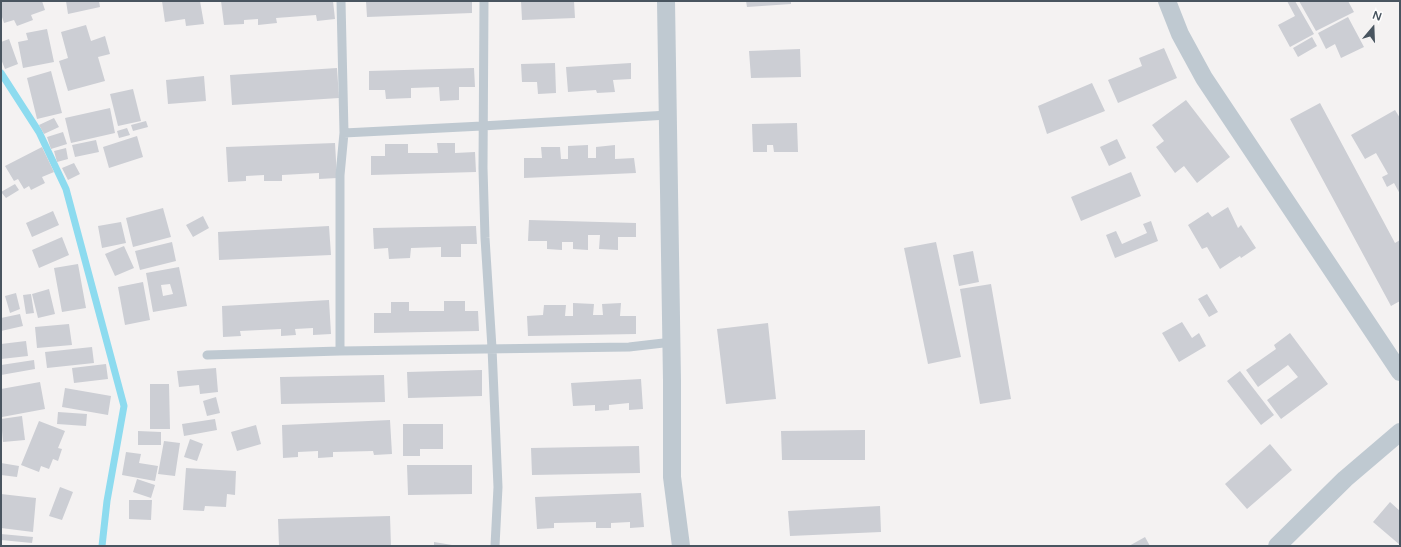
<!DOCTYPE html>
<html>
<head>
<meta charset="utf-8">
<style>
  body { margin:0 }
  #map { position:relative; width:1401px; height:547px; overflow:hidden; background:#f4f2f2; font-family:"Varela Round",sans-serif }
  canvas { display:block }
  .frame { position:absolute; inset:0; border:2px solid #495560; pointer-events:none }
  .north { position:absolute; left:1353px; top:8px; width:40px; height:40px; -webkit-text-stroke:3px #fff; paint-order:stroke; rotate:19deg; font-size:11px; font-weight:700; line-height:16px; text-align:center; color:#495560 }
  .north::after { content:''; display:block; margin:auto; width:14px; height:18px; background:#495560; clip-path:polygon(50% 0,100% 100%,50% 72%,0 100%) }
</style>
</head>
<body>
<div id="map">
<canvas width="1401" height="547"></canvas>
<div class="frame"></div>
<div class="north">N</div>
</div>
<script>
const ctx = document.querySelector('canvas').getContext('2d');
ctx.lineJoin = 'round';
const shape = rows => new Path2D(rows.map(r => 'M' + r).join(''));
function strokePath(path, color, width, dash) { ctx.strokeStyle = color; ctx.lineWidth = width; ctx.lineCap = dash ? 'butt' : 'round'; ctx.setLineDash(dash || []); ctx.stroke(path); }
function fillPath(path, color) { ctx.fillStyle = color; ctx.fill(path, 'evenodd'); }
const stream = shape([
  [1,73,39,132,66,189,124,406,107,501,102,546]
]);
const building = shape([
  [1,1,42,1,45,10,31,15,33,20,17,26,14,20,4,23,1,14],
  [66,1,99,1,100,7,68,14],
  [162,1,200,1,204,24,186,26,185,19,165,22],
  [221,1,333,1,335,19,317,21,316,15,276,18,277,23,258,25,258,19,244,20,244,24,224,25],
  [366,1,472,1,472,13,367,17],
  [521,1,574,1,575,18,522,20],
  [746,1,791,1,791,4,747,7],
  [1287,1,1295,1,1314,34,1290,47,1278,25,1295,16],
  [1299,1,1348,1,1354,12,1316,31],
  [1348,17,1364,47,1341,58,1335,44,1326,49,1318,33],
  [86,25,91,41,105,36,110,54,98,57,105,81,68,91,59,61,68,58,61,32],
  [47,29,54,62,23,68,18,42,28,40,26,33],
  [1312,37,1317,46,1298,57,1293,48],
  [9,39,18,64,5,69,1,59,1,42],
  [1164,48,1177,78,1118,103,1108,80,1142,66,1139,58],
  [800,49,801,77,751,78,749,51],
  [555,63,556,93,538,94,537,82,522,82,521,64],
  [631,63,631,79,613,80,615,92,597,93,596,90,568,92,566,67],
  [337,68,339,98,232,105,230,75],
  [474,68,475,87,459,87,459,100,440,101,439,87,411,88,411,98,386,99,385,90,369,90,369,71],
  [51,71,62,113,37,119,27,78],
  [204,76,206,101,168,104,166,80],
  [1092,83,1105,111,1047,134,1038,106],
  [133,89,141,121,118,126,110,94],
  [1186,100,1230,157,1197,183,1184,166,1175,173,1156,147,1164,141,1152,125],
  [1320,103,1395,243,1400,240,1400,301,1391,306,1290,119],
  [110,108,115,133,71,143,65,118],
  [1395,110,1400,118,1400,194,1394,183,1387,187,1382,177,1388,174,1376,153,1365,159,1351,135],
  [54,118,59,127,44,134,39,125],
  [146,121,148,127,133,131,131,125],
  [797,123,798,152,774,152,773,145,767,145,767,152,753,152,752,124],
  [127,128,130,135,119,138,117,131],
  [63,132,67,144,51,149,47,137],
  [137,136,143,157,109,168,103,147],
  [1117,139,1126,158,1109,166,1100,147],
  [96,140,99,152,75,157,72,145],
  [335,143,337,178,319,179,319,173,282,175,282,181,264,181,264,175,246,176,246,181,228,182,226,147],
  [437,143,455,143,455,153,475,152,476,172,371,175,371,156,385,156,385,144,408,144,408,153,438,153],
  [588,145,588,158,596,158,596,147,615,145,615,159,634,158,636,173,524,178,524,158,542,158,541,147,560,147,561,159,568,159,568,146],
  [42,147,54,172,42,177,45,183,31,190,29,186,24,189,18,179,14,181,5,166],
  [66,148,68,159,57,162,54,151],
  [74,163,80,174,68,180,62,168],
  [1131,172,1141,196,1081,221,1071,197],
  [15,184,19,190,6,198,1,192],
  [1228,207,1238,228,1241,225,1256,248,1241,258,1240,256,1220,269,1207,247,1202,249,1188,225,1208,212,1212,217],
  [163,208,171,237,133,247,126,218],
  [53,211,59,225,32,237,26,223],
  [203,216,209,228,193,237,186,225],
  [529,220,636,223,636,237,618,237,618,250,599,249,600,235,588,235,588,250,573,249,573,242,562,242,562,250,547,249,547,241,528,241],
  [1151,221,1158,241,1115,258,1106,235,1116,231,1122,244,1147,233,1143,224],
  [121,222,126,243,102,248,98,226],
  [329,226,331,255,219,260,218,232],
  [476,226,477,244,461,244,461,257,441,257,441,247,411,248,410,258,389,259,388,248,374,249,373,228],
  [62,237,69,255,39,268,32,250],
  [172,242,176,261,140,270,135,251],
  [936,242,961,357,928,364,904,248],
  [124,246,134,268,115,276,105,254],
  [973,251,979,282,959,286,953,255],
  [78,264,86,308,62,312,54,268],
  [179,267,187,306,153,312,146,273],
  [170,284,173,294,163,296,161,285],
  [143,282,150,320,125,325,118,287],
  [991,284,1011,399,980,404,960,289],
  [49,289,55,314,38,318,32,294],
  [16,293,20,309,10,313,5,296],
  [31,294,34,313,26,314,23,295],
  [1207,294,1218,312,1209,317,1198,299],
  [329,300,331,334,313,335,313,328,295,329,296,335,281,336,281,329,240,331,241,336,223,337,222,306],
  [444,301,465,301,465,311,478,311,479,331,374,333,374,313,391,313,391,302,409,302,409,311,444,311],
  [573,303,594,304,593,315,603,315,602,304,621,303,620,316,636,316,636,334,528,336,527,316,543,315,544,305,566,305,565,316,573,316],
  [20,314,23,326,1,331,1,318],
  [1182,322,1192,338,1199,333,1206,346,1179,362,1162,333],
  [768,323,776,399,726,404,717,329],
  [69,324,72,345,37,348,35,327],
  [1290,333,1328,384,1281,419,1267,400,1298,377,1288,365,1258,387,1246,370,1276,349,1274,345],
  [26,341,28,356,1,359,1,344],
  [92,347,94,363,47,368,45,352],
  [34,360,35,369,1,375,1,365],
  [106,364,108,379,74,383,72,368],
  [216,368,218,392,200,394,199,385,179,387,177,371],
  [482,370,482,396,408,398,407,372],
  [1240,371,1274,415,1261,425,1227,381],
  [384,375,385,402,281,404,280,377],
  [641,379,643,409,629,410,629,403,609,405,609,410,595,411,595,405,573,406,571,383],
  [40,382,45,409,2,417,1,389],
  [150,384,169,384,170,429,150,429],
  [65,388,111,396,108,415,62,407],
  [216,397,220,413,207,416,203,401],
  [58,412,87,414,86,426,57,424],
  [22,416,25,440,3,442,1,419],
  [215,419,217,430,184,436,182,424],
  [390,420,392,454,374,455,373,451,333,452,333,457,318,458,318,451,298,452,298,457,283,458,282,425],
  [39,421,65,431,58,448,62,449,58,461,53,459,49,469,41,466,39,472,21,465],
  [403,424,443,424,443,449,420,449,420,456,403,456],
  [256,425,261,444,237,451,231,432],
  [865,430,865,460,782,460,781,431],
  [138,431,161,432,161,445,138,445],
  [190,439,203,444,197,461,184,457],
  [164,441,180,443,175,476,158,474],
  [1270,444,1292,470,1247,509,1225,484],
  [639,446,640,473,532,475,531,448],
  [126,452,141,454,139,463,158,466,155,481,122,475],
  [1,463,19,466,17,477,1,475],
  [407,465,472,465,472,494,408,495],
  [186,468,236,471,235,495,227,494,226,507,205,506,204,511,183,510],
  [137,479,155,485,151,498,133,492],
  [60,487,73,492,62,520,49,516],
  [641,493,644,527,630,528,630,522,611,523,611,528,596,528,596,522,554,523,554,528,537,529,535,497],
  [1,494,36,498,33,532,1,528],
  [129,500,152,500,151,520,129,519],
  [1390,502,1400,511,1400,545,1373,522],
  [880,506,881,532,790,536,788,511],
  [390,516,391,546,279,546,278,519],
  [1,534,33,537,32,543,1,540],
  [1145,537,1150,546,1129,546],
  [434,542,452,545,452,546,434,546]
]);
const service = shape([
  [484,1,483,168,485,238,492,348,498,487,495,546],
  [344,133,482,126,668,115],
  [340,351,340,175,344,133,341,1],
  [207,355,340,351,629,347,672,342]
]);
const minor = shape([
  [666,1,672,381,672,477,681,546],
  [1167,1,1180,34,1204,78,1400,372],
  [1277,546,1345,479,1400,432]
]);
strokePath(stream, '#8ddbef', 7);
fillPath(building, '#ccced4');
strokePath(service, '#bfc9d1', 9);
strokePath(minor, '#bfc9d1', 18);
</script>
</body>
</html>
